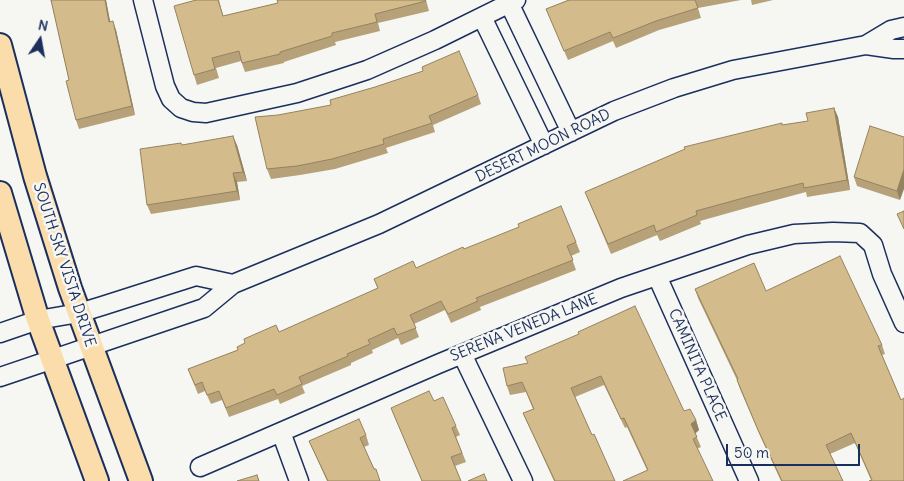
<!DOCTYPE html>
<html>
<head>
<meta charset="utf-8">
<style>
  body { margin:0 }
  #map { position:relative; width:904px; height:481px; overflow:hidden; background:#f6f6f2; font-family:Delius,sans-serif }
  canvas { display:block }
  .north { position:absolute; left:15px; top:15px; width:50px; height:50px; -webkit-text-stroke:4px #f6f6f2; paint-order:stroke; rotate:12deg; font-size:14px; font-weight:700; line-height:20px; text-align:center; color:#1b2f5e }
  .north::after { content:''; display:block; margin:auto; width:18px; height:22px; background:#1b2f5e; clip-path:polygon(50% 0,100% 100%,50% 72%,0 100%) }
  .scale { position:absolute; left:726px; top:444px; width:134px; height:22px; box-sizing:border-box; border:2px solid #1b2f5e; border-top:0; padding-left:6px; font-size:15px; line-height:18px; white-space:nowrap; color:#1b2f5e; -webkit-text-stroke:4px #f6f6f2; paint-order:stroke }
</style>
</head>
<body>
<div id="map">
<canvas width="904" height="481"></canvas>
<div class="north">N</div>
<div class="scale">50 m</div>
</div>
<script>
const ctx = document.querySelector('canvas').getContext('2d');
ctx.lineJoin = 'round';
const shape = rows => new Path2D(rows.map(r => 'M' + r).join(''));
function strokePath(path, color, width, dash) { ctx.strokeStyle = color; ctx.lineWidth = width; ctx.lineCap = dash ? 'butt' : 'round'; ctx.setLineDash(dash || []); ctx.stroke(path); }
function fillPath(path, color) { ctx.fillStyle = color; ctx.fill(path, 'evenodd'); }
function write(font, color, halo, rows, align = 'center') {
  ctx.font = font + ' Delius,sans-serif'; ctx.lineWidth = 5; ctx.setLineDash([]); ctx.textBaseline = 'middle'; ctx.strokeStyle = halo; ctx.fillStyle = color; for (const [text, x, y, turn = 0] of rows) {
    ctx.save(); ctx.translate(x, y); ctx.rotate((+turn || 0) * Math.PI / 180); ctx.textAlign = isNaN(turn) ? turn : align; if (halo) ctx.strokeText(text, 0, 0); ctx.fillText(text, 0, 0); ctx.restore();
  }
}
const minor = shape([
  [143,0,165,86,171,99,181,108,193,112,206,113,297,93,367,70,435,40,516,0],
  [509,3,571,132],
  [482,17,544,145],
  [866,45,891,30,904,27],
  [657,276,749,481],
  [0,333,38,320,79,313,102,306,196,276,233,284],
  [462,354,523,481],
  [0,377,204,308,233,284,379,224,614,111,674,88,733,70,866,45,894,49,904,49],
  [281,432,299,481],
  [200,467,438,364,621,288,748,245,794,234,833,232,860,233,873,245,882,274,904,323]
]);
const major = shape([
  [0,45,35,176,70,288,141,481],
  [0,193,38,320,97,481]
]);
const wall = shape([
  [51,0,106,0,110,22,116,30,135,115,79,129,76,120,69,80],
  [196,0,219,0,223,16,278,3,277,0,426,0,429,11,378,23,380,31,335,42,336,45,284,62,284,63,245,72,241,61,216,68,219,78,197,85,194,75],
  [569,0,741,0,698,8,701,18,659,30,616,48,613,41,568,60,546,9],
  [751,0,773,0,752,5],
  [478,95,481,104,433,125,435,132,386,148,388,153,335,169,300,175,271,179,267,169],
  [834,108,838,117,850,190,807,197,806,192,750,207,700,221,701,224,660,241,657,235,611,254,585,192,783,125,808,121],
  [904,137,900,200,857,186,854,177],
  [181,143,182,145,237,145,247,181,237,182,240,200,151,214,147,205],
  [576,242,580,252,571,256,576,270,480,307,481,310,451,323,445,310,414,324,419,337,401,345,398,338,372,350,373,353,351,363,351,365,302,386,305,393,280,404,278,399,229,417,222,400,211,404,205,391,198,394,188,369,238,350,378,289,374,279,416,268,464,249],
  [695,289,766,291,882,345,885,354,882,355,901,400,871,480,855,443,830,454,843,481,781,481,762,440,740,389,737,380,698,298],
  [579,334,696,420,699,430,695,433,701,447,647,470,627,427,625,428,604,385,575,397,592,435,615,481,554,481,527,422,523,413,533,409,526,392,510,395,507,386,528,363],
  [434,401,456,426,460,435,456,437,466,462,455,466,461,481,422,481,391,408],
  [366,435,369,445,364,447,380,481,327,481,313,450,309,441]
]);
const shadedWall = shape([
  [105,0,106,0,112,31,109,22],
  [113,21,116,30,135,115,132,106],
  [834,108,838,117,850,190,847,180],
  [233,136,237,145,247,181,243,172],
  [904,169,904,189,900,200,897,191],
  [233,173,237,182,240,200,237,191],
  [696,420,699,430,695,434,691,424]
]);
const building = shape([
  [51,0,105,0,109,22,113,21,132,106,76,120,66,81,69,80,51,0],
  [196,0,218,0,223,16,278,3,277,0,425,0,426,1,375,14,377,22,332,33,332,36,280,52,280,54,242,63,239,51,212,58,215,69,194,75,174,6,196,0],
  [569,0,695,0,698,8,656,21,613,38,610,32,564,51,546,9,569,0],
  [459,51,478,95,429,116,432,123,383,139,384,144,332,159,297,166,267,169,255,117,278,115,331,105,330,100,375,87,423,71,422,67,459,51],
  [834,108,847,180,804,188,803,183,747,197,696,211,697,215,656,232,654,225,608,244,585,192,685,149,684,147,782,123,782,125,808,121,806,113,834,108],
  [870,126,904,137,904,169,897,191,854,177,870,126],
  [233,136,243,172,233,173,237,191,147,205,140,149,181,143,182,145,233,136],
  [561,206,576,242,567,246,573,260,476,298,478,301,448,314,441,301,410,315,416,328,397,335,394,328,368,340,370,344,347,354,348,356,299,377,302,384,277,395,274,389,226,408,219,391,207,395,202,382,195,385,188,369,238,350,237,347,245,343,244,339,276,325,279,332,378,288,374,279,413,261,416,268,463,247,464,249,519,227,518,224,561,206],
  [904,211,904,229,897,214,904,211],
  [840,256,882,345,878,346,901,400,904,398,904,481,869,481,872,480,851,433,826,445,843,481,782,481,758,430,737,380,738,379,695,289,754,263,766,291,840,256],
  [635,306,684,411,690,409,696,420,691,424,697,437,693,439,713,481,623,481,648,470,624,418,621,419,601,376,571,388,592,435,594,434,615,481,555,481,523,413,534,409,522,382,507,386,503,368,528,363,525,357,579,334,578,332,635,306],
  [429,391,434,401,443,397,456,426,452,428,462,453,451,457,461,481,422,481,391,408,429,391],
  [359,419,366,435,360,438,374,469,376,469,380,481,328,481,309,441,359,419],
  [484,474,487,481,468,481,484,474],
  [257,475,259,481,237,481,257,475]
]);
const streetNames = [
  ["DESERT MOON ROAD",543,146,-26],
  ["SOUTH SKY VISTA DRIVE",64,265,72],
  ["SERENA VENEDA LANE",524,328,-22],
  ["CAMINITA PLACE",697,365,66]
];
strokePath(minor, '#1b2f5e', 21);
strokePath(major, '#1b2f5e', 26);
strokePath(minor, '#f6f6f2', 18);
strokePath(major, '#fbddab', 22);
fillPath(wall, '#b6a178');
fillPath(shadedWall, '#948361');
fillPath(building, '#d4bb8b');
strokePath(building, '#948361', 1);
write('15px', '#1b2f5e', '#f6f6f2', streetNames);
</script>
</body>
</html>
